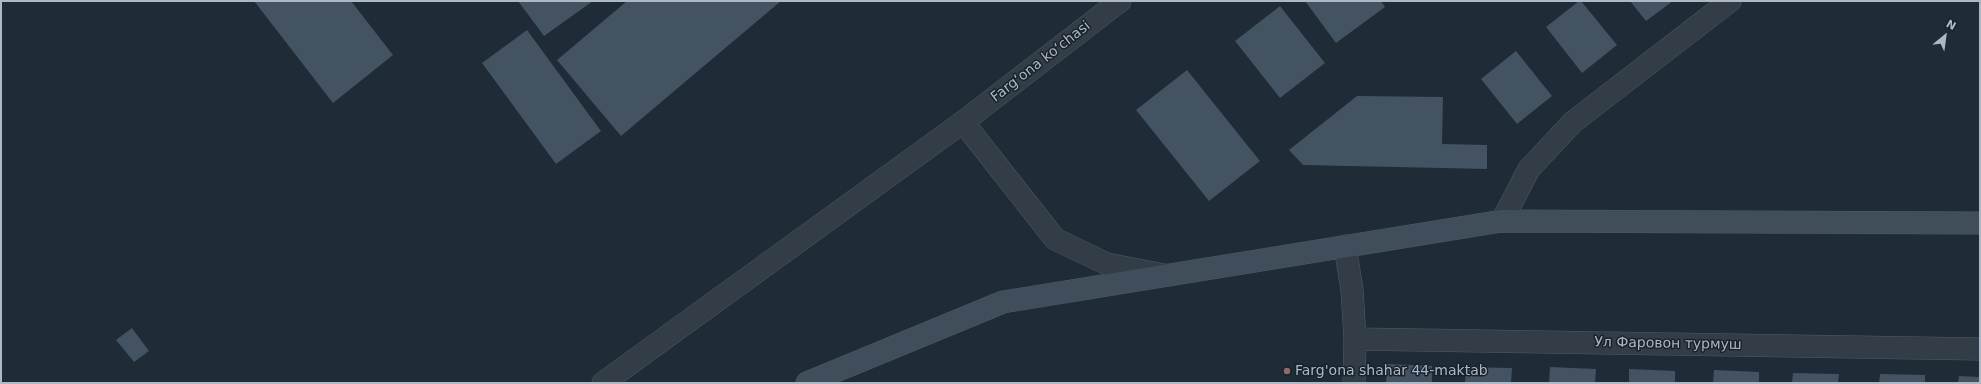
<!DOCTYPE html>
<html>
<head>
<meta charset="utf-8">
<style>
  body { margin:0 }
  #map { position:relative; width:1981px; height:384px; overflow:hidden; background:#1f2b37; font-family:"DejaVu Sans",sans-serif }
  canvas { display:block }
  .frame { position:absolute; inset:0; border:2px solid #acb8c5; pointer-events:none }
  .north { position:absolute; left:1925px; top:16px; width:40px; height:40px; -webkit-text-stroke:3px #18222c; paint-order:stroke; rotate:29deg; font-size:11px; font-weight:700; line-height:16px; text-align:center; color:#acb8c5 }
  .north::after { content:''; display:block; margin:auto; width:14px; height:18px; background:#acb8c5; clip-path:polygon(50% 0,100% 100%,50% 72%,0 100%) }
</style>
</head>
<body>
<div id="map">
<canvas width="1981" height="384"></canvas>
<div class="frame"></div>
<div class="north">N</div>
</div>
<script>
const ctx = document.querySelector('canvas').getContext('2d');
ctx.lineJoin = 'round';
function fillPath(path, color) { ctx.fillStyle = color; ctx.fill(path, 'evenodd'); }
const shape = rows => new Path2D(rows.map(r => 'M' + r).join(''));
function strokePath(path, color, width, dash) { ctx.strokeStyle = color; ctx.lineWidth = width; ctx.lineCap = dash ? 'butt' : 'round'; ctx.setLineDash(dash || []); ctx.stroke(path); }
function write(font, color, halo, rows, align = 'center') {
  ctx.font = font + ' "DejaVu Sans",sans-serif'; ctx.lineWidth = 3; ctx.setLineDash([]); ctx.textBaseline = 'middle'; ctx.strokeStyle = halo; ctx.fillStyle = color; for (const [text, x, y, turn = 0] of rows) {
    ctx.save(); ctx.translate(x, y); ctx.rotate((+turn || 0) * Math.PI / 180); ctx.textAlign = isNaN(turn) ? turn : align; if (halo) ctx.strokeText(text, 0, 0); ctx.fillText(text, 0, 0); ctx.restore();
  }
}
const building = shape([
  [254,1,351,1,393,55,333,103],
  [518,1,593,1,544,36],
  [627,1,781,1,621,136,557,60],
  [1305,1,1381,1,1385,7,1336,43],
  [1579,1,1581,1,1617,45,1582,73,1546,27],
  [1630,1,1673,1,1646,21],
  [1280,6,1325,63,1280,98,1235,41],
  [527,30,601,131,556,164,482,63],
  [1516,51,1552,96,1517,124,1481,79],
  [1187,70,1260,161,1209,201,1136,110],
  [1357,96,1443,97,1442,144,1487,145,1487,169,1303,165,1289,150],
  [132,328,149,351,134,362,116,340],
  [1387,364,1432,366,1432,383,1386,383],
  [1466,367,1512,368,1511,383,1465,383],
  [1550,367,1596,369,1595,383,1549,383],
  [1629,369,1675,371,1675,383,1629,383],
  [1714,370,1759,372,1759,383,1713,383],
  [1793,373,1839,374,1838,383,1792,383],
  [1880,374,1925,375,1925,383,1879,383],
  [1959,376,1980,377,1980,383,1958,383]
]);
const minor = shape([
  [1502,221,1529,169,1573,122,1730,1],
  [1345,246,1352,290,1355,339,1354,383],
  [1355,339,1980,349]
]);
const tertiary = shape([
  [963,122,1055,239,1107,264,1164,275],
  [603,383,963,122,1120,1]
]);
const secondary = shape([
  [807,383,1003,302,1502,221,1980,223]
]);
const markers = [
  [1287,371,4,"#8d6e63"]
];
const streetNames = [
  ["Fargʻona koʻchasi",1041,62,-38],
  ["Ул Фаровон турмуш",1668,344,1]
];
const poiNames = [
  ["Farg'ona shahar 44-maktab",1295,371]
];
fillPath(building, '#445361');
strokePath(minor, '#505b66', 23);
strokePath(tertiary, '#505b66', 23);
strokePath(secondary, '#505b66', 23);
strokePath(minor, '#323d47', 22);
strokePath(tertiary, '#323d47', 22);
strokePath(secondary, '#404d5b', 22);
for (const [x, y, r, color] of markers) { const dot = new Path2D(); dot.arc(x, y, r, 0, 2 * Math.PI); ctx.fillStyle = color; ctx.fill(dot); strokePath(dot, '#18222c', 1.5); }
write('14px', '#acb8c5', '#18222c', streetNames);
write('14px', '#acb8c5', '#18222c', poiNames, 'left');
</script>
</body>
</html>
